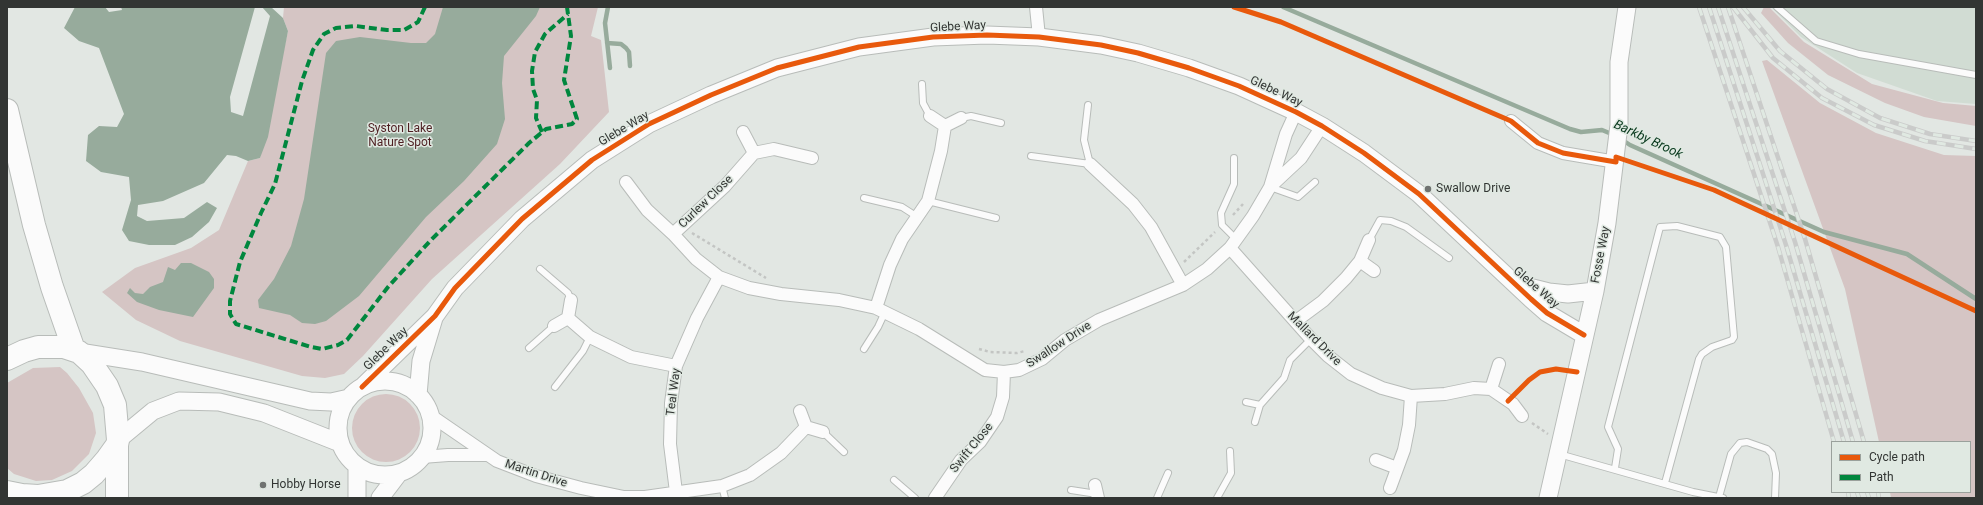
<!DOCTYPE html>
<html>
<head>
<meta charset="utf-8">
<style>
  body { margin:0 }
  #map { position:relative; width:1983px; height:505px; overflow:hidden; background:#e2e7e3; font-family:Roboto,sans-serif }
  canvas { display:block }
  .frame { position:absolute; inset:0; border:8px solid #323533; pointer-events:none }
  .legend { position:absolute; left:1831px; top:441px; width:140px; height:52px; box-sizing:border-box; background:#e0e9e2; border:1px solid #9aa19c; margin:0; padding:5px 7px; list-style:none; font-size:12px; color:#323533 }
  .legend li { display:flex; align-items:center; gap:8px; height:20px }
  .legend b { width:20px; border:1px solid #9aa19c }
</style>
</head>
<body>
<div id="map">
<canvas width="1983" height="505"></canvas>
<div class="frame"></div>
<ul class="legend">
<li><b style="height:5px;background:#e8590c"></b>Cycle path</li>
<li><b style="height:5px;background:#00873e"></b>Path</li>
</ul>
</div>
<script>
const ctx = document.querySelector('canvas').getContext('2d');
ctx.lineJoin = 'round';
function fillPath(path, color) { ctx.fillStyle = color; ctx.fill(path, 'evenodd'); }
const shape = rows => new Path2D(rows.map(r => 'M' + r).join(''));
function strokePath(path, color, width, dash) { ctx.strokeStyle = color; ctx.lineWidth = width; ctx.lineCap = dash ? 'butt' : 'round'; ctx.setLineDash(dash || []); ctx.stroke(path); }
function write(font, color, halo, rows, align = 'center') {
  ctx.font = font + ' Roboto,sans-serif'; ctx.lineWidth = 3; ctx.setLineDash([]); ctx.textBaseline = 'middle'; ctx.strokeStyle = halo; ctx.fillStyle = color; for (const [text, x, y, turn = 0] of rows) {
    ctx.save(); ctx.translate(x, y); ctx.rotate((+turn || 0) * Math.PI / 180); ctx.textAlign = isNaN(turn) ? turn : align; if (halo) ctx.strokeText(text, 0, 0); ctx.fillText(text, 0, 0); ctx.restore();
  }
}
const built = shape([
  [1771,7,1976,7,1976,104,1937,101,1857,73,1801,37]
]);
const green = shape([
  [284,7,598,7,591,36,601,40,609,112,560,164,432,279,363,356,344,374,325,378,302,376,180,341,136,320,102,292,135,268,191,248,219,230,248,161,260,158,288,31,283,18],
  [1764,7,1769,7,1804,42,1872,84,1943,103,1976,106,1976,126,1924,117,1885,103,1828,75,1788,43,1761,13],
  [1767,60,1820,103,1876,133,1944,155,1976,156,1976,498,1891,498,1890,492,1970,492,1970,442,1879,442,1845,289,1762,61],
  [60,367,67,373,79,388,93,413,96,433,89,454,72,471,52,480,36,481,14,474,7,468,7,383,33,368],
  '352 428a34 34 0 1 1 68 0a34 34 0 1 1-68 0Z'
]);
const water = shape([
  [75,7,105,7,109,12,122,10,121,7,255,7,230,97,231,112,243,116,270,16,262,7,271,7,283,18,288,31,268,137,260,158,248,161,236,156,227,155,204,183,163,201,138,205,137,216,147,221,184,218,207,202,217,208,209,222,192,237,175,245,149,245,129,241,122,230,131,200,129,177,101,172,86,161,88,135,99,126,117,127,124,114,99,48,79,41,64,28],
  [443,7,540,7,536,16,504,56,502,83,505,119,497,144,464,181,426,217,359,296,326,321,315,324,302,323,290,315,259,308,258,300,274,279,291,246,304,199,326,53,336,41,360,37,411,43,426,43,435,34],
  [181,263,191,263,209,272,214,279,214,288,193,317,159,310,137,302,127,293,130,288,135,293,143,294,150,287,163,282,168,267,175,270]
]);
const stream = shape([
  [608,7,605,23,610,68],
  [1283,7,1570,129,1581,132,1602,130,1614,135],
  [607,43,621,44,626,48,629,52,630,66],
  [1621,139,1630,145,1824,232,1907,254,1976,299]
]);
const path = shape([
  [1233,215,1243,204],
  [692,233,766,278],
  [1184,262,1215,232],
  [979,349,990,352,1017,353,1025,351],
  [1532,423,1548,434]
]);
const lane = shape([
  [1777,7,1816,41,1859,54,1976,75],
  [922,84,923,103,930,116],
  [961,118,971,116,1001,123],
  [1031,156,1090,164,1084,140,1088,105],
  [1234,158,1234,184,1221,213,1222,225,1236,239],
  [1270,187,1298,197,1315,182],
  [864,198,902,207,916,216],
  [928,201,996,218],
  [1369,240,1380,220,1391,221,1406,227,1449,258],
  [540,269,568,293,571,300],
  [529,348,554,326],
  [864,349,878,327,885,312],
  [555,387,583,351,590,337],
  [1246,402,1260,405],
  [1255,422,1260,405,1284,378,1290,360,1311,339],
  [823,432,844,452],
  [1559,454,1693,492,1723,498],
  [1615,468,1618,449,1608,427,1660,227,1677,226,1720,237,1726,247,1734,337,1732,340,1712,347,1702,354,1699,359,1665,483],
  [894,480,915,498],
  [722,486,725,498],
  [1071,490,1097,494],
  [1719,497,1731,454,1740,443,1747,442,1767,449,1772,454,1776,473,1775,498],
  [1157,498,1168,473],
  [1217,498,1231,473,1230,451]
]);
const street = shape([
  [1036,7,1039,37],
  [930,116,945,126,961,118],
  [1511,121,1538,143,1563,153,1616,162],
  [743,132,754,153],
  [1090,164,1133,204,1151,227,1183,285],
  [626,182,647,210,673,234,696,259,719,277,749,288,781,294,839,300,876,308,919,329,985,370,1004,372,1019,370,1042,359,1065,340,1099,320,1183,285,1207,269,1230,248,1253,216,1270,187,1286,134,1296,112],
  [1271,186,1301,158,1322,126],
  [673,234,725,186,754,153,774,149,812,158],
  [1230,248,1311,339,1328,356,1351,374,1382,388,1411,396,1445,394,1474,388,1491,389,1513,404,1522,416],
  [1360,261,1374,271],
  [876,308,890,265,902,239,928,201,941,151,945,126],
  [568,318,590,337,631,357,676,366],
  [1296,321,1323,301,1346,278,1360,261,1369,240],
  [554,326,568,318,571,300],
  [1491,389,1499,364],
  [800,411,806,427,823,432],
  [430,415,497,461,536,476,581,488,624,497,645,497,722,486,750,475,781,453,806,427],
  [422,457,448,455,485,455],
  [1376,460,1397,468],
  [1095,485,1098,498],
  [1390,488,1404,450,1409,425,1411,396],
  [676,492,670,444,671,403,676,366,697,318,719,277],
  [935,498,961,460,980,442,997,417,1003,397,1004,372]
]);
const secondary = shape([
  [1517,284,1549,292,1568,294,1595,291],
  [79,352,142,362,310,401,331,402,349,398],
  '338 428a47 47 0 1 1 94 0a47 47 0 1 1-94 0Z',
  [362,387,435,316,455,288,522,219,592,160,649,124,711,95,777,68,859,47,933,37,987,35,1039,37,1101,45,1138,53,1189,68,1239,86,1296,112,1322,126,1364,153,1419,194,1531,299,1547,313,1584,335],
  [418,395,421,361,434,318],
  [118,440,153,411,179,401,219,402,264,413,340,443],
  [357,498,357,466],
  [380,498,399,473],
  [1548,498,1595,291,1607,223,1619,125,1619,62,1627,7]
]);
const highway = shape([
  [7,110,34,225,52,287,74,350],
  [7,359,24,351,38,347,64,347,79,352,92,364,107,386,115,405,118,440,117,445,107,459,94,474,83,483,67,491,38,496,22,495,7,492],
  [117,445,117,498]
]);
const rail = shape([
  [1699,7,1778,247,1834,442],
  [1709,7,1786,245,1844,442],
  [1718,7,1795,242,1853,442],
  [1728,7,1805,239,1864,442],
  [1733,7,1773,58,1822,98,1874,125,1925,141,1976,149],
  [1743,7,1780,51,1827,89,1880,118,1930,134,1976,141],
  [1848,492,1849,498],
  [1857,492,1859,498],
  [1867,492,1869,498],
  [1878,492,1879,498]
]);
const quiet = shape([
  [425,7,418,22,404,30,387,30,356,26,336,28,324,34,313,50,302,81,275,184,261,213,240,262,230,301,230,314,236,324,311,347,322,349,338,345,347,340,388,287,430,241,529,143,546,129,572,124,577,119,564,80,571,36,567,7],
  [542,132,536,118,537,100,533,89,532,71,535,52,545,34,568,14]
]);
const cycleway = shape([
  [1234,7,1281,22,1511,121,1538,143,1563,153,1616,162,1616,157,1714,190,1976,311],
  [362,387,435,316,455,288,522,219,592,160,649,124,711,95,777,68,859,47,933,37,987,35,1039,37,1101,45,1138,53,1189,68,1239,86,1296,112,1322,126,1364,153,1419,194,1531,299,1547,313,1584,335],
  [1508,401,1529,380,1540,372,1556,369,1577,372]
]);
const markers = [
  [1428,189,4,"#707371"],
  [263,485,4,"#707371"]
];
const streetNames = [
  ["Glebe Way",958,27,-3],
  ["Glebe Way",1276,92,25],
  ["Glebe Way",624,129,-31],
  ["Curlew Close",706,202,-44],
  ["Fosse Way",1601,255,-79],
  ["Glebe Way",1536,288,41],
  ["Mallard Drive",1314,339,45],
  ["Swallow Drive",1059,345,-33],
  ["Glebe Way",386,349,-44],
  ["Teal Way",674,392,-83],
  ["Swift Close",972,448,-51],
  ["Martin Drive",536,474,18]
];
const parkNames = [
  ["Syston Lake",400,129],
  ["Nature Spot",400,143]
];
const poiNames = [
  ["Swallow Drive",1436,189],
  ["Hobby Horse",271,485]
];
const waterNames = [
  ["Barkby Brook",1648,140,25]
];
fillPath(built, '#d1dcd3');
fillPath(green, '#d5c5c4');
fillPath(water, '#97ab9c');
strokePath(stream, '#97ab9c', 4.5);
strokePath(lane, '#b8bcb9', 8);
strokePath(street, '#b8bcb9', 14);
strokePath(secondary, '#b8bcb9', 19);
strokePath(highway, '#b8bcb9', 24);
strokePath(path, '#c3c5c3', 2.5, [3, 3]);
strokePath(lane, '#fbfbfb', 6);
strokePath(street, '#fbfbfb', 12);
strokePath(secondary, '#fbfbfb', 17);
strokePath(highway, '#fbfbfb', 22);
strokePath(rail, '#cacbca', 4.5);
strokePath(rail, '#e0e9e2', 3, [9]);
strokePath(quiet, '#00873e', 4, [8, 4]);
strokePath(cycleway, '#e8590c', 5);
for (const [x, y, r, color] of markers) { const dot = new Path2D(); dot.arc(x, y, r, 0, 2 * Math.PI); ctx.fillStyle = color; ctx.fill(dot); strokePath(dot, '#e0e9e2', 1.5); }
write('12px', '#323533', '#e0e9e2', streetNames);
write('12px', '#4d1e21', '#e0e9e2', parkNames);
write('12px', '#323533', '#e0e9e2', poiNames, 'left');
write('italic 13px', '#06371b', '#e0e9e2', waterNames);
</script>
</body>
</html>
